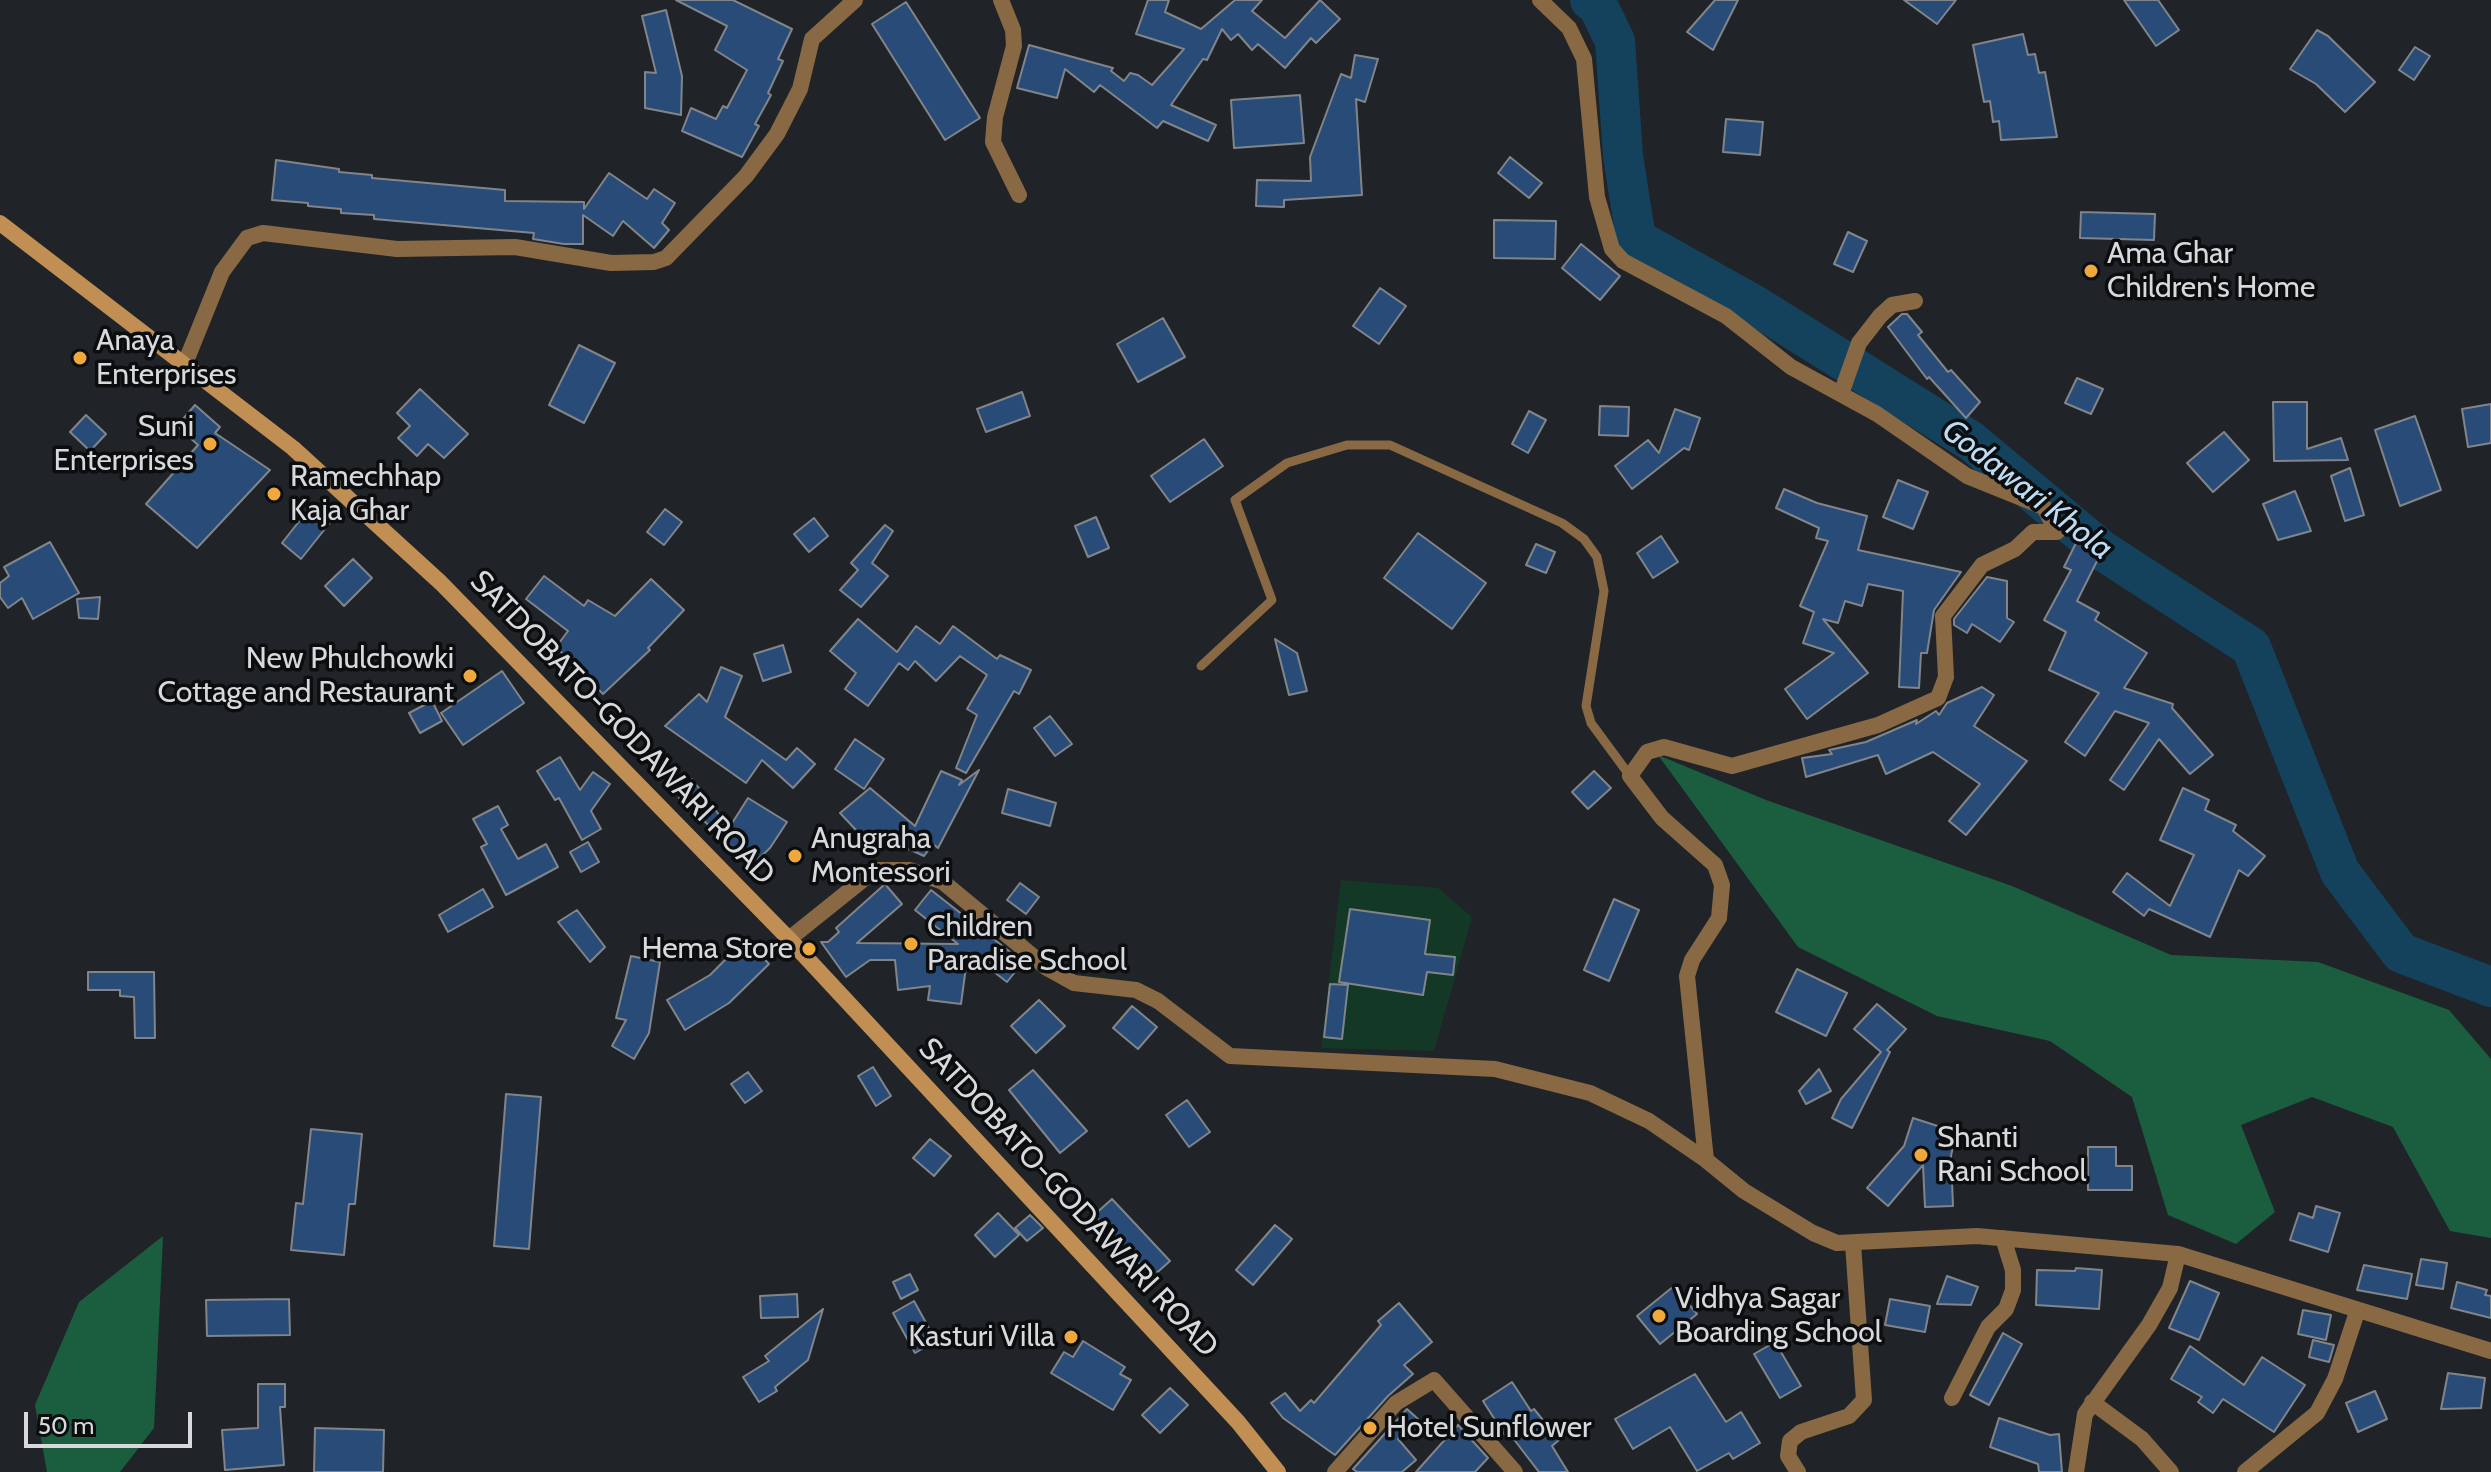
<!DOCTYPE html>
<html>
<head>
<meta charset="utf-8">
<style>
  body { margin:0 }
  #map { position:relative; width:2491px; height:1472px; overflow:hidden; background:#202428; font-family:Cabin,sans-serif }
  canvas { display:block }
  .scale { position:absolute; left:24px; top:1412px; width:168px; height:36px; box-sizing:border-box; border:4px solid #d7d9dc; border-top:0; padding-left:10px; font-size:24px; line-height:28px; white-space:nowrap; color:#d7d9dc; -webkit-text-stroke:6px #0b0d0e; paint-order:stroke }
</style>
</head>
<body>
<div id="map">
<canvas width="2491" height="1472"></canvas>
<div class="scale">50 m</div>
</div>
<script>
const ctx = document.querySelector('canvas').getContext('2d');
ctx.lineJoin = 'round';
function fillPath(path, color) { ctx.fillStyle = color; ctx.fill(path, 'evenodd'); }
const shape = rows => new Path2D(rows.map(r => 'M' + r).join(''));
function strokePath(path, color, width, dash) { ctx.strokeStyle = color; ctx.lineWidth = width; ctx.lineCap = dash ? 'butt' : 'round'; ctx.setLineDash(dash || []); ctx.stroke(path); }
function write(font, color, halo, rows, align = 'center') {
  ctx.font = font + ' Cabin,sans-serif'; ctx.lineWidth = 7; ctx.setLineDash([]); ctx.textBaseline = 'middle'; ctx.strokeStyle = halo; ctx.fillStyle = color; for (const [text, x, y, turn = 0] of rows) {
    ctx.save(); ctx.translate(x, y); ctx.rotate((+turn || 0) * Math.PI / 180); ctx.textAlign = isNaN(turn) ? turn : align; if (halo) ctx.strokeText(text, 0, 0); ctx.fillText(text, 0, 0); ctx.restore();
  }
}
const green = shape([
  [1341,880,1438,888,1472,917,1434,1051,1321,1048]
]);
const forest = shape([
  [1658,755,1766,800,2012,886,2171,955,2318,962,2449,1010,2491,1059,2491,1238,2450,1231,2393,1127,2312,1097,2241,1125,2275,1212,2236,1244,2168,1215,2132,1097,2050,1041,1937,1016,1798,947],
  [163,1236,154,1428,120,1472,47,1472,35,1405,79,1302]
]);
const river = shape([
  [1590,0,1598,6,1615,41,1623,156,1636,239,1756,306,1971,441,2103,551,2251,647,2340,872,2401,953,2491,987]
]);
const building = shape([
  [676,0,733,0,792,29,778,59,783,61,768,93,771,95,755,124,759,126,742,157,682,131,691,108,716,119,723,106,727,108,747,70,715,50,727,26,676,0],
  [1148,0,1169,0,1165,12,1201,29,1235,0,1262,0,1252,11,1285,38,1320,0,1340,19,1316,43,1311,38,1285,68,1258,44,1252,50,1238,34,1231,40,1222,29,1207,60,1203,59,1171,105,1216,125,1208,141,1163,121,1157,128,1100,85,1094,92,1065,69,1057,98,1017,88,1029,45,1113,68,1111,71,1124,81,1130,73,1138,75,1152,85,1184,49,1136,34,1148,0],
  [1715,0,1738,0,1713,50,1687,32,1715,0],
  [1904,0,1956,0,1937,24,1904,0],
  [2124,0,2158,0,2179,30,2156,46,2124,0],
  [906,2,980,118,945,140,872,24,906,2],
  [666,10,682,76,681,115,645,108,645,72,656,73,642,16,666,10],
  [2317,30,2328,36,2375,82,2345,112,2316,84,2290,69,2317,30],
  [2023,34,2028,55,2035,54,2039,73,2045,72,2057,137,2001,140,1999,121,1993,122,1990,101,1984,102,1973,45,2023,34],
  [2415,47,2430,56,2414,80,2399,70,2415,47],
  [1355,55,1378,59,1365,102,1356,99,1362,195,1284,200,1284,207,1256,206,1257,180,1311,181,1310,157,1341,74,1351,78,1355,55],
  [1300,95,1304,143,1234,148,1231,100,1300,95],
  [1726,119,1763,122,1760,155,1723,152,1726,119],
  [1510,157,1542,183,1529,198,1498,173,1510,157],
  [276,160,339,169,339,172,372,175,372,178,505,190,505,201,584,202,584,209,609,173,647,199,654,189,675,203,662,223,669,230,654,248,623,221,613,236,583,215,583,244,564,244,533,239,534,233,374,219,374,215,341,213,341,209,308,206,308,203,272,200,276,160],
  [2081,212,2155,214,2154,240,2080,238,2081,212],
  [1494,220,1556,221,1555,259,1494,258,1494,220],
  [1848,232,1867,241,1853,272,1834,264,1848,232],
  [1581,244,1620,276,1600,300,1562,268,1581,244],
  [1380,288,1406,306,1379,344,1353,326,1380,288],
  [1902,314,1907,314,1922,332,1918,335,1948,372,1951,370,1980,402,1966,418,1929,377,1927,379,1888,327,1902,314],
  [1163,318,1185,357,1138,382,1117,344,1163,318],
  [579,345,615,363,584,423,549,405,579,345],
  [2077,378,2103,389,2091,414,2065,403,2077,378],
  [420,389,468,434,444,458,428,444,417,456,398,438,410,426,397,413,420,389],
  [1022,392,1030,416,986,432,977,409,1022,392],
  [2273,402,2307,402,2307,449,2341,438,2348,460,2274,461,2273,402],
  [2491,404,2491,443,2468,447,2462,409,2491,404],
  [195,405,220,427,215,433,270,470,197,548,146,504,198,445,177,426,195,405],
  [1600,406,1629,407,1628,436,1599,435,1600,406],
  [1675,409,1700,418,1689,450,1684,448,1632,489,1615,466,1648,440,1659,453,1675,409],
  [1529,411,1546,420,1528,453,1512,444,1529,411],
  [86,415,106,434,90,451,70,432,86,415],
  [2415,416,2441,490,2400,506,2375,430,2415,416],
  [2224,432,2249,460,2213,492,2187,463,2224,432],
  [1204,439,1223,466,1170,502,1151,476,1204,439],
  [2350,468,2364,515,2345,521,2331,476,2350,468],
  [1898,480,1928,492,1913,529,1883,517,1898,480],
  [1784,489,1817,503,1867,516,1858,550,1961,572,1934,610,1927,653,1921,653,1919,688,1899,687,1903,591,1868,584,1862,606,1845,601,1838,623,1823,619,1868,673,1807,719,1785,689,1834,653,1803,643,1814,612,1800,606,1828,541,1816,538,1819,528,1776,508,1784,489],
  [2295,491,2311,531,2278,540,2263,504,2295,491],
  [312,505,332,520,301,559,282,543,312,505],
  [665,509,682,522,664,545,647,532,665,509],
  [1096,517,1109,548,1088,557,1075,526,1096,517],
  [814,518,828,536,809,552,794,534,814,518],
  [885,525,893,531,872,563,888,576,861,607,840,590,858,570,851,563,885,525],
  [1418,533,1486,583,1452,629,1384,578,1418,533],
  [1661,536,1678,562,1653,578,1637,553,1661,536],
  [2077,541,2101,553,2077,601,2099,613,2095,620,2147,653,2124,688,2173,704,2172,708,2213,755,2190,774,2159,739,2124,790,2110,780,2149,723,2115,711,2085,756,2065,742,2099,693,2049,670,2066,632,2044,620,2071,570,2064,567,2077,541],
  [50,542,79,593,33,619,22,598,8,608,0,597,0,583,9,576,4,567,50,542],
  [1536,544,1555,552,1546,573,1526,565,1536,544],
  [353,559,372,578,344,606,325,586,353,559],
  [544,576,584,606,588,600,615,616,651,579,684,610,648,648,650,650,603,694,556,647,568,631,526,599,544,576],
  [1987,577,2007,581,2007,618,2014,622,2000,642,1972,624,1967,633,1954,625,1954,619,1987,577],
  [100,597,98,619,79,618,77,599,100,597],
  [858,619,897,652,916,626,940,644,953,626,997,659,1000,655,1031,670,1019,694,1014,691,966,773,956,768,977,715,967,709,987,675,960,656,936,681,915,661,908,670,899,663,868,706,845,689,856,673,830,651,858,619],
  [1275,639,1297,653,1307,691,1289,695,1275,639],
  [783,645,791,672,763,681,754,654,783,645],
  [721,667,742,676,725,717,786,760,797,748,815,764,793,788,762,760,746,783,665,726,699,694,707,702,721,667],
  [502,671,524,703,463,745,441,713,502,671],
  [1982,687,1994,695,1974,726,2027,761,1966,835,1949,821,1980,784,1933,752,1886,774,1878,755,1806,777,1802,758,1832,754,1829,750,1866,742,1917,720,1916,724,1936,711,1939,715,1947,703,1982,687],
  [432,701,442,721,420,733,409,713,432,701],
  [1050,716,1072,744,1055,756,1034,728,1050,716],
  [855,739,884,759,864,789,835,769,855,739],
  [560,757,580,790,593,772,610,784,591,811,601,829,582,840,559,798,555,800,537,771,560,757],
  [979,770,938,848,933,844,924,856,880,836,872,847,840,813,870,788,915,826,941,771,962,780,959,785,979,770],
  [1594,771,1611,788,1588,809,1572,792,1594,771],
  [692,779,729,828,748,798,787,822,770,848,752,865,679,798,692,779],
  [2183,788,2209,800,2205,810,2236,825,2233,831,2265,856,2248,876,2239,870,2210,937,2149,909,2144,916,2113,892,2127,873,2170,906,2194,855,2160,840,2183,788],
  [1008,789,1056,803,1050,826,1002,813,1008,789],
  [498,806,508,825,501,829,518,859,546,844,558,867,506,895,481,847,487,844,473,819,498,806],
  [588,842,599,862,581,872,570,852,588,842],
  [1020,883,1039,897,1026,914,1007,900,1020,883],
  [885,884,902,904,857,943,958,944,915,910,931,890,1023,962,1007,982,968,952,961,1004,928,1000,930,986,898,990,895,960,870,960,846,977,821,942,828,942,839,932,836,928,885,884],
  [483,889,493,907,448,932,439,915,483,889],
  [1614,899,1639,910,1609,981,1584,970,1614,899],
  [1350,909,1430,920,1425,954,1455,957,1453,975,1427,972,1423,995,1339,982,1350,909],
  [577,910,605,947,590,962,558,922,577,910],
  [746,939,769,964,729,1003,685,1030,667,1000,710,975,746,939],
  [631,956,660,962,649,1033,634,1059,612,1046,626,1020,616,1018,631,956],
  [1797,969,1847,993,1826,1036,1776,1012,1797,969],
  [88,972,154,972,155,1038,135,1038,134,997,120,996,120,990,88,990,88,972],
  [1330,984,1348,985,1342,1039,1324,1037,1330,984],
  [1039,1000,1065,1026,1036,1053,1011,1026,1039,1000],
  [1877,1004,1906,1029,1887,1050,1890,1052,1852,1128,1832,1118,1841,1099,1881,1052,1854,1029,1877,1004],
  [1132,1006,1157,1027,1138,1049,1113,1028,1132,1006],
  [873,1067,891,1096,876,1106,858,1076,873,1067],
  [1819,1069,1831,1091,1806,1104,1799,1091,1819,1069],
  [1033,1070,1087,1131,1060,1153,1009,1090,1033,1070],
  [748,1072,762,1091,745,1103,731,1084,748,1072],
  [506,1094,541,1097,529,1249,494,1246,506,1094],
  [1187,1100,1210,1132,1189,1147,1166,1115,1187,1100],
  [1913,1118,1956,1132,1951,1156,1953,1206,1925,1207,1923,1165,1888,1206,1867,1188,1904,1146,1913,1118],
  [311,1129,362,1134,355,1204,349,1204,344,1255,291,1250,296,1203,303,1204,311,1129],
  [930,1139,951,1156,934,1176,913,1158,930,1139],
  [2088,1147,2116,1147,2116,1166,2132,1166,2132,1190,2088,1190,2088,1147],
  [1112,1199,1170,1261,1152,1277,1094,1215,1112,1199],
  [2316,1206,2340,1213,2328,1252,2290,1240,2299,1213,2313,1218,2316,1206],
  [998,1213,1019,1235,995,1257,975,1235,998,1213],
  [1030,1215,1043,1228,1027,1241,1015,1228,1030,1215],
  [1275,1225,1292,1239,1253,1285,1236,1270,1275,1225],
  [2421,1259,2447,1263,2443,1289,2416,1285,2421,1259],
  [2364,1265,2412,1274,2407,1299,2357,1290,2364,1265],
  [2076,1268,2102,1270,2099,1309,2036,1305,2037,1270,2075,1271,2076,1268],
  [910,1274,918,1290,901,1299,893,1282,910,1274],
  [1947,1276,1978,1287,1971,1305,1937,1304,1947,1276],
  [2190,1281,2219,1293,2199,1340,2169,1328,2190,1281],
  [2457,1282,2487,1290,2485,1295,2491,1296,2491,1318,2451,1308,2457,1282],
  [1674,1286,1697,1314,1660,1344,1637,1316,1674,1286],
  [797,1294,798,1317,761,1318,760,1296,797,1294],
  [289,1299,290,1335,207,1336,206,1300,289,1299],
  [1890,1299,1930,1306,1925,1332,1885,1325,1890,1299],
  [914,1301,936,1341,915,1353,893,1313,914,1301],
  [1399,1303,1432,1342,1404,1365,1413,1374,1388,1396,1335,1455,1283,1418,1271,1403,1285,1393,1300,1411,1311,1400,1314,1403,1381,1325,1378,1321,1399,1303],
  [823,1309,808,1360,775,1387,777,1391,759,1402,743,1377,769,1361,765,1356,823,1309],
  [2303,1310,2331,1315,2326,1340,2298,1334,2303,1310],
  [2003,1333,2022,1344,1989,1405,1970,1395,2003,1333],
  [2313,1340,2334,1345,2329,1362,2309,1357,2313,1340],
  [1083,1341,1125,1367,1120,1374,1131,1380,1113,1410,1051,1373,1064,1352,1073,1357,1083,1341],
  [1775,1342,1801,1386,1780,1398,1754,1354,1775,1342],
  [2190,1346,2244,1385,2262,1357,2305,1385,2274,1432,2223,1399,2213,1413,2198,1402,2202,1397,2171,1379,2190,1346],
  [2448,1373,2485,1378,2481,1408,2441,1409,2448,1373],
  [1695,1374,1726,1422,1741,1412,1760,1443,1733,1459,1729,1453,1697,1471,1670,1427,1633,1449,1615,1419,1695,1374],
  [1512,1382,1531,1411,1534,1409,1559,1440,1552,1446,1568,1472,1539,1472,1509,1433,1506,1437,1483,1401,1512,1382],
  [258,1384,285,1384,285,1407,280,1407,284,1465,225,1470,222,1430,258,1428,258,1384],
  [1170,1388,1188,1405,1160,1433,1142,1415,1170,1388],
  [2375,1391,2387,1419,2358,1432,2346,1403,2375,1391],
  [1407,1409,1418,1419,1398,1439,1416,1460,1402,1472,1357,1472,1353,1469,1407,1409],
  [1999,1418,2050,1435,2059,1434,2062,1472,2039,1472,2038,1464,1990,1447,1999,1418],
  [1458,1425,1488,1458,1475,1472,1416,1472,1458,1425],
  [315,1428,384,1430,383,1472,314,1472,315,1428]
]);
const lane = shape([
  [1201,666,1272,600,1235,500,1287,463,1347,445,1390,445,1562,523,1584,539,1597,557,1604,591,1586,706,1591,723,1630,776]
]);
const street = shape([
  [1001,0,1013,30,1014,46,995,117,993,142,1019,195],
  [1540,0,1569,28,1584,59,1597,197,1612,249,1623,261,1726,316,1791,367,1877,414,1967,476,2044,507,2057,532,2033,532,2015,549,1982,565,1943,616,1946,677,1938,698,1878,725,1732,766,1664,747,1647,752,1630,776,1662,818,1715,865,1722,885,1719,918,1692,960,1687,976,1706,1160],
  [184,366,222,272,247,238,263,233,397,249,515,247,611,263,654,262,666,258,746,176,777,134,800,89,812,39,855,0],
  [1841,394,1859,343,1880,316,1892,305,1915,301],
  [789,939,875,870,910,870,943,882,1047,968,1074,983,1136,990,1158,1001,1230,1056,1495,1069,1590,1093,1649,1121,1706,1160,1744,1191,1813,1233,1837,1243,1977,1236,2178,1254,2491,1351],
  [1952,1398,1988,1327,2006,1309,2013,1290,2013,1270,2003,1238],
  [2092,1402,2142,1439,2171,1472],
  [1335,1472,1396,1403,1434,1380,1515,1472],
  [1798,1472,1788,1456,1790,1441,1801,1432,1849,1416,1864,1400,1853,1244],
  [2076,1472,2085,1414,2149,1325,2170,1288,2178,1254],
  [2245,1472,2317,1413,2335,1379,2357,1312]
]);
const secondary = shape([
  [0,223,293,448,441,583,789,939,1238,1422,1278,1472]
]);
const markers = [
  [2091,271,8,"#eea83c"],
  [80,358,8,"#eea83c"],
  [210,444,8,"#eea83c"],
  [274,494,8,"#eea83c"],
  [470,676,8,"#eea83c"],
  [795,856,8,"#eea83c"],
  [911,944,8,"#eea83c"],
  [809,949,8,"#eea83c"],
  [1921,1155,8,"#eea83c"],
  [1659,1316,8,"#eea83c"],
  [1071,1337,8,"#eea83c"],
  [1370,1428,8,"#eea83c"]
];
const poiNames = [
  ["Ama Ghar",2107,254],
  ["Children's Home",2107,288],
  ["Anaya",96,341],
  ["Enterprises",96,375],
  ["Suni",194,427,"right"],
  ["Enterprises",194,461,"right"],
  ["Ramechhap",290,477],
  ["Kaja Ghar",290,511],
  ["New Phulchowki",454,659,"right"],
  ["Cottage and Restaurant",454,693,"right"],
  ["Anugraha",811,839],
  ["Montessori",811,873],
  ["Children",927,927],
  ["Paradise School",927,961],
  ["Hema Store",793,949,"right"],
  ["Shanti",1937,1138],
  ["Rani School",1937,1172],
  ["Vidhya Sagar",1675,1299],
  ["Boarding School",1675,1333],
  ["Kasturi Villa",1055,1337,"right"],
  ["Hotel Sunflower",1386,1428]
];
const streetNames = [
  ["SATDOBATO-GODAWARI ROAD",622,728,46],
  ["SATDOBATO-GODAWARI ROAD",1068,1198,47]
];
const waterNames = [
  ["Godawari Khola",2027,490,38]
];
fillPath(green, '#133826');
fillPath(forest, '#1b5e3f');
strokePath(river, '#14425d', 40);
fillPath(building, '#284c77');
strokePath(building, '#81858a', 2);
strokePath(lane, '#886944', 9);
strokePath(street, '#886944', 16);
strokePath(secondary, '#c18f53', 16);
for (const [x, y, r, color] of markers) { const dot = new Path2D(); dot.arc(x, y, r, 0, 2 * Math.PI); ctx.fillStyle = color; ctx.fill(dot); strokePath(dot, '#0b0d0e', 3); }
write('30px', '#d7d9dc', '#0b0d0e', poiNames, 'left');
write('30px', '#d7d9dc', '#0b0d0e', streetNames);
write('italic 32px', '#bddcf3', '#0b0d0e', waterNames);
</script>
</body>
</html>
